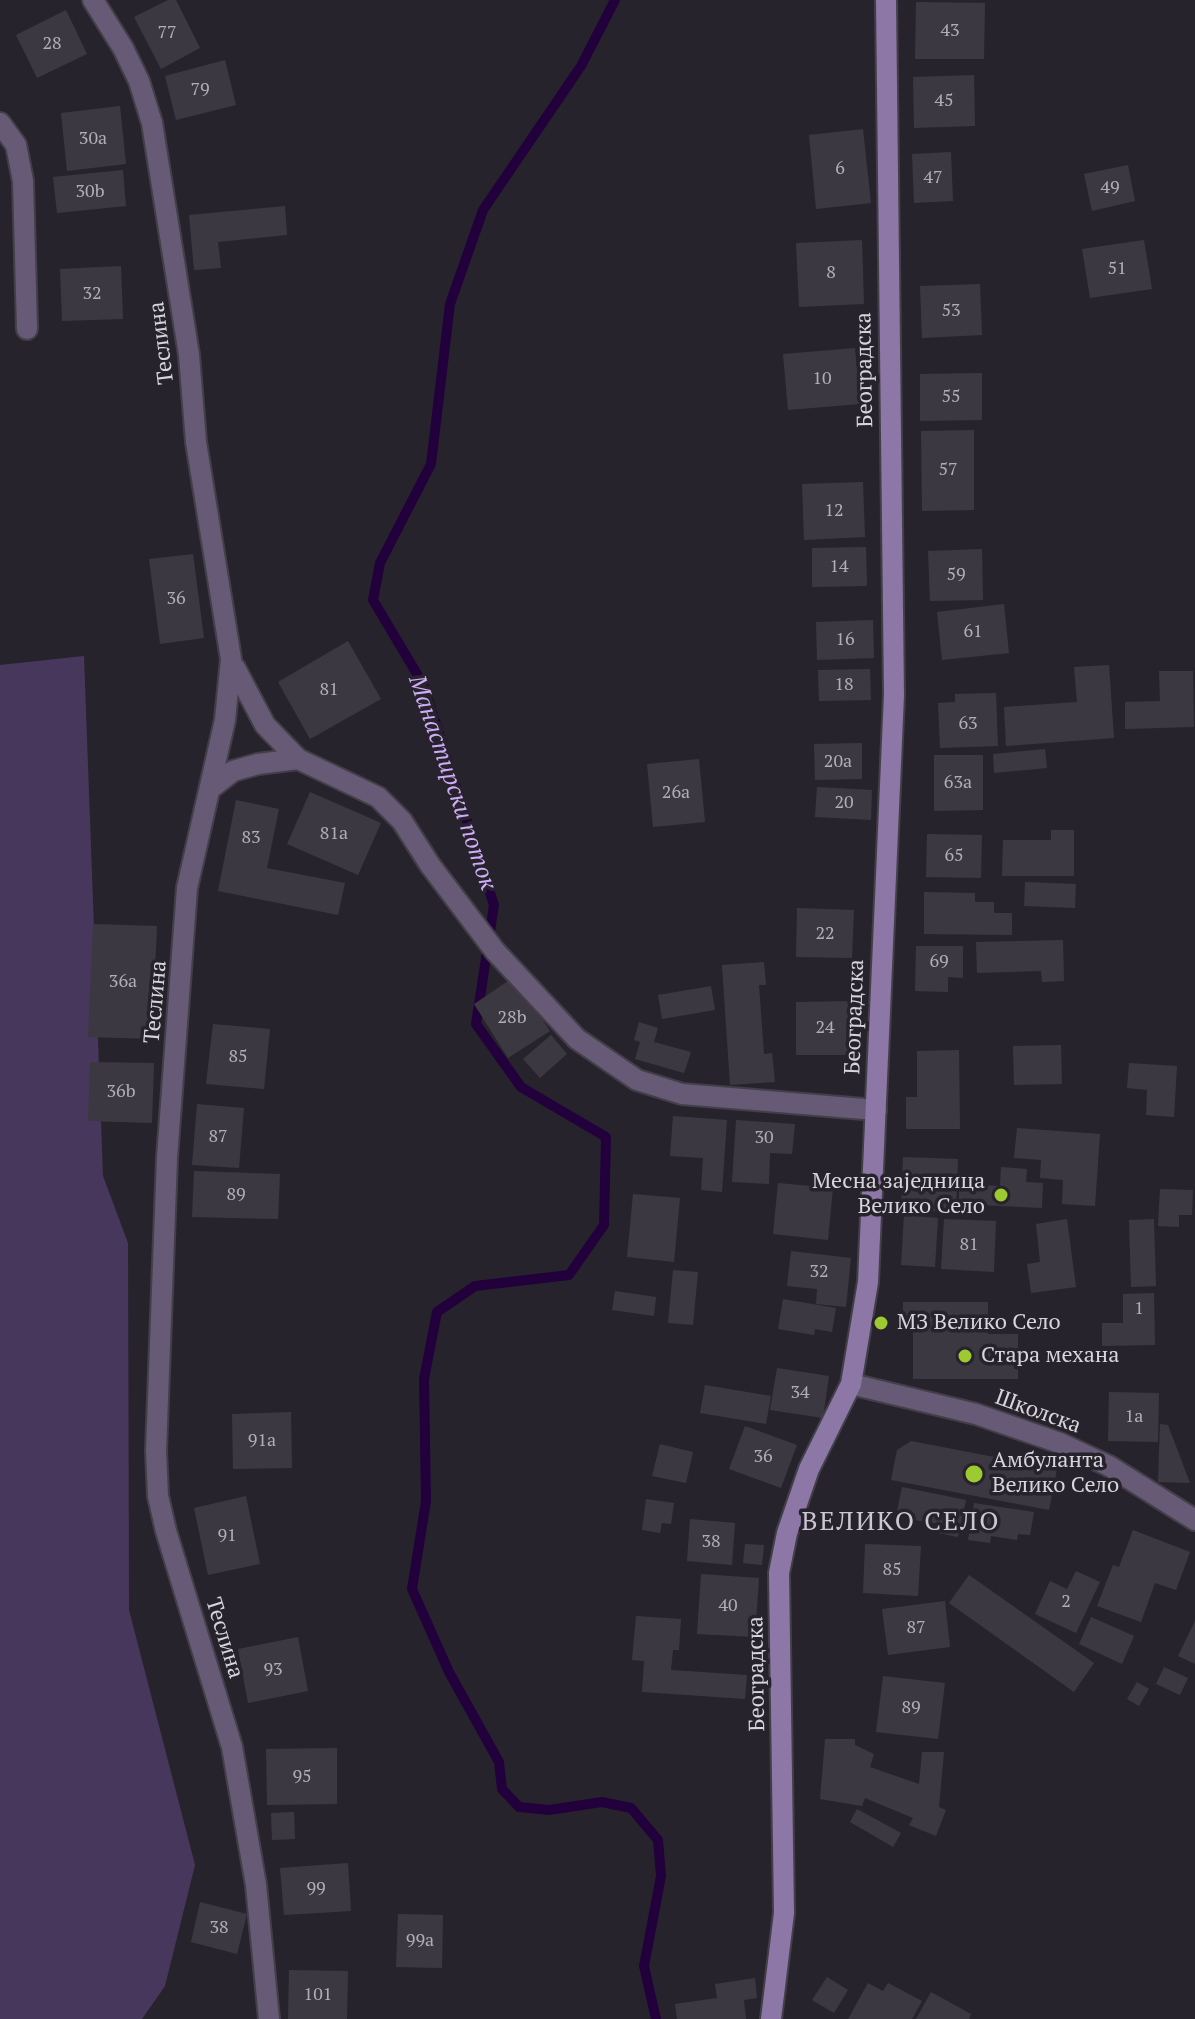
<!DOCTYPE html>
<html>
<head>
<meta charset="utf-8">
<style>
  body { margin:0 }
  canvas { display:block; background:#27232c }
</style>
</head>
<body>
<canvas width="1195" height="2019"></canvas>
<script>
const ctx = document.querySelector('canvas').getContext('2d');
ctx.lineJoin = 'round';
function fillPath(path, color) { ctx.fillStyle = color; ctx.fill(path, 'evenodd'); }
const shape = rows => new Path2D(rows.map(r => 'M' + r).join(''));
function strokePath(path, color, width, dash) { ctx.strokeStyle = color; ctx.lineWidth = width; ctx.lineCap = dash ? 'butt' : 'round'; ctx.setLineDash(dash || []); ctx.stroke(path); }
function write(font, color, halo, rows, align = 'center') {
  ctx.font = font + ' "PT Serif",serif'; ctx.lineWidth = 7; ctx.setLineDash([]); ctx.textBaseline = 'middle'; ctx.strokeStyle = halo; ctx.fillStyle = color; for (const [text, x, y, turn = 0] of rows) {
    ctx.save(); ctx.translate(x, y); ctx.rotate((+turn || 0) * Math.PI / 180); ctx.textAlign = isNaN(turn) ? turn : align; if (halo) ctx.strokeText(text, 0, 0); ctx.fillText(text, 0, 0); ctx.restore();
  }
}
const green = shape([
  [84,656,103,1176,128,1243,129,1610,195,1865,165,1986,142,2019,0,2019,0,665]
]);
const stream = shape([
  [615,0,581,66,483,210,450,304,431,464,380,563,373,600,423,684,494,905,476,1024,521,1087,606,1137,604,1225,569,1275,475,1286,437,1312,424,1379,426,1501,412,1589,449,1672,499,1762,502,1789,519,1807,549,1810,602,1802,631,1808,658,1840,661,1876,644,1966,656,2019]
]);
const building = shape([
  [168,0,176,0,200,48,161,69,134,17],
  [916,2,985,3,984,59,915,59],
  [66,10,87,54,37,78,16,35],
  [225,60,236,105,176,120,165,76],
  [974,75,975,126,914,128,913,77],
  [120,106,126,164,67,171,61,113],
  [863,129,871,203,816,209,809,135],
  [951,152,953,201,914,203,912,154],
  [1128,165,1135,201,1092,211,1084,174],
  [123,170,126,206,57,213,53,177],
  [285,206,287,235,218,242,221,268,194,270,189,215],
  [862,240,864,304,799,307,796,243],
  [1144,240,1152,289,1090,298,1082,249],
  [121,266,123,319,62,321,60,269],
  [980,284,982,335,922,338,920,286],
  [855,348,860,404,788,410,783,354],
  [982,373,982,420,920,421,920,374],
  [974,430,974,510,922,511,921,431],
  [863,482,865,537,804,540,802,484],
  [866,547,867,586,812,587,812,548],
  [982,549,983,600,930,601,928,551],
  [193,554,204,638,160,644,149,559],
  [1004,604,1009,653,942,660,937,612],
  [873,620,874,658,817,660,816,622],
  [348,641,381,699,310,739,278,682],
  [1109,665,1114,738,1006,746,1004,707,1077,702,1074,667],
  [870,669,871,700,819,701,818,670],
  [1159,671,1193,671,1194,727,1125,729,1125,702,1160,701],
  [996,693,998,746,940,748,938,703,955,702,955,694],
  [862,743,862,779,815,780,814,744],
  [1045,749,1047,768,994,773,993,754],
  [934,755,983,755,983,810,934,811],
  [699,759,705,822,653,827,647,764],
  [817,787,872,790,871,820,815,817],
  [310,792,381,823,358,875,287,844],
  [236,800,279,809,267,868,345,883,338,915,218,891],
  [1051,830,1074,830,1074,876,1002,876,1003,840,1051,840],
  [927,834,982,835,981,878,926,877],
  [1025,882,1076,884,1075,908,1024,906],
  [924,892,975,893,975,902,994,902,994,913,1012,913,1012,935,924,934],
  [797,908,854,910,852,958,796,957],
  [93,924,157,926,152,1039,88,1037],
  [1063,940,1064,981,1042,982,1041,971,977,973,976,942],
  [916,946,963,946,963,978,948,977,948,992,915,991],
  [764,962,766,985,759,985,764,1054,772,1053,775,1082,730,1085,722,965],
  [514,977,550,1031,508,1058,474,1004],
  [711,986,715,1010,662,1019,658,995],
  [854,1001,854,1055,796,1055,796,1002],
  [639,1022,658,1028,654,1042,691,1052,684,1073,635,1059,640,1042,634,1040],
  [213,1024,270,1029,264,1089,206,1084],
  [551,1035,567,1054,540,1078,523,1059],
  [1061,1045,1062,1084,1014,1085,1013,1046],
  [959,1050,960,1129,906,1129,906,1097,917,1097,917,1051],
  [90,1062,154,1063,152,1123,88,1121],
  [1129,1063,1177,1066,1174,1117,1146,1115,1147,1090,1127,1088],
  [197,1104,244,1108,239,1168,192,1165],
  [673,1116,727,1120,722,1192,701,1190,703,1158,670,1156],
  [736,1120,795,1124,792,1154,770,1153,769,1184,732,1182],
  [1017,1128,1100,1134,1095,1206,1062,1204,1063,1180,1040,1178,1041,1160,1014,1158],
  [903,1157,958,1159,956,1212,901,1210],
  [1001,1167,1027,1169,1026,1182,1043,1183,1042,1208,959,1204,959,1184,1000,1186],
  [194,1171,280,1174,278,1219,192,1217],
  [778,1183,833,1188,828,1240,773,1234],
  [1160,1189,1193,1190,1192,1215,1179,1215,1179,1227,1158,1226],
  [633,1194,680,1198,674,1262,627,1257],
  [904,1215,938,1218,935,1267,901,1265],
  [944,1219,996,1221,994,1272,941,1269],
  [1067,1219,1076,1287,1031,1293,1027,1264,1040,1262,1036,1224],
  [1154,1219,1156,1286,1131,1287,1129,1220],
  [791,1251,851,1258,846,1307,816,1304,817,1289,787,1286],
  [673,1270,698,1272,693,1325,668,1323],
  [615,1291,656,1297,654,1316,612,1310],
  [1154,1293,1155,1345,1102,1346,1102,1323,1123,1323,1123,1294],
  [783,1299,836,1308,832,1332,815,1329,814,1335,778,1329],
  [903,1302,988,1302,988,1334,1018,1334,1018,1379,913,1379,913,1328,903,1328],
  [777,1368,829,1376,823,1418,770,1410],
  [705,1385,771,1396,766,1424,700,1413],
  [1109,1392,1159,1393,1158,1442,1108,1441],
  [291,1412,292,1468,233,1469,232,1414],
  [1160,1424,1168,1425,1190,1483,1158,1482],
  [745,1426,797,1445,781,1488,729,1469],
  [911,1441,1057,1469,1049,1510,891,1480,897,1450],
  [660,1444,693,1452,686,1483,652,1476],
  [902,1487,966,1500,958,1537,938,1533,940,1524,914,1520,915,1514,897,1511],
  [246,1496,260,1564,208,1575,194,1508],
  [646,1499,674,1503,671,1524,662,1523,660,1533,642,1530],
  [974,1503,1034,1512,1030,1535,1018,1534,1017,1540,991,1536,990,1543,968,1540],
  [690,1519,735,1523,732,1565,687,1561],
  [1133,1530,1190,1552,1176,1590,1155,1583,1141,1622,1097,1606,1113,1565,1119,1567],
  [745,1544,764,1545,762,1565,743,1563],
  [865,1544,921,1546,918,1596,863,1593],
  [1076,1571,1100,1582,1076,1633,1035,1614,1050,1581,1067,1589],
  [701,1574,759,1578,755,1637,697,1634],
  [969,1575,1094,1663,1074,1692,949,1603],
  [945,1601,950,1647,888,1655,882,1609],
  [636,1616,681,1619,679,1650,673,1650,671,1670,747,1675,745,1699,642,1692,644,1661,632,1660],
  [1091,1617,1134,1636,1122,1664,1079,1644],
  [1195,1621,1195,1664,1178,1656],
  [298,1637,308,1691,248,1703,238,1649],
  [1164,1667,1188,1678,1180,1695,1156,1684],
  [883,1676,945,1683,938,1739,876,1732],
  [1137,1682,1149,1689,1139,1706,1127,1699],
  [825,1739,855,1739,855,1745,874,1754,870,1767,919,1784,922,1752,944,1752,939,1807,946,1810,936,1836,909,1825,913,1818,865,1798,862,1806,820,1799],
  [337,1748,337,1804,267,1805,266,1749],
  [857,1809,901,1833,893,1847,850,1822],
  [294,1812,295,1839,272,1840,271,1813],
  [348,1863,351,1911,284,1915,280,1868],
  [200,1902,247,1914,237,1954,191,1942],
  [398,1914,443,1915,442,1968,396,1967],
  [289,1970,348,1971,347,2019,288,2019],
  [827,1977,848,1990,834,2013,812,2000],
  [755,1978,757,1998,744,2000,746,2019,677,2019,675,2004,717,1998,715,1984],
  [868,1983,883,1991,888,1983,922,2001,912,2019,848,2019],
  [931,1992,971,2014,969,2019,916,2019]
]);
const lane = shape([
  [0,123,16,145,23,181,27,329]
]);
const street = shape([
  [93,0,123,48,139,81,152,123,189,355,196,442,231,659,225,720,187,888,167,1158,156,1451,158,1496,166,1531,232,1747,256,1885,269,2019],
  [235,668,265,725,298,759],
  [211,788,233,771,258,764,298,759,378,797,402,821,430,865,495,951,577,1039,637,1080,682,1094,876,1110],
  [851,1384,976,1414,1060,1443,1109,1466,1195,1520]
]);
const secondary = shape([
  [771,2019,784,1913,779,1573,787,1533,809,1469,851,1384,868,1282,894,695,886,0]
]);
const markers = [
  [1001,1195,8,"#9dca30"],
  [881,1323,8,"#9dca30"],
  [965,1356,8,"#9dca30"],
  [974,1474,10,"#9dca30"]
];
const numberNames = [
  ["43",950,31],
  ["77",167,33],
  ["28",52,44],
  ["79",200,90],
  ["45",944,101],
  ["30a",93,139],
  ["6",840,169],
  ["47",933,178],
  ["49",1110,188],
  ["30b",90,192],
  ["51",1117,269],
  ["8",831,273],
  ["32",92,294],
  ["53",951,311],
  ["10",822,379],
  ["55",951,397],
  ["57",948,470],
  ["12",834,511],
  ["14",839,567],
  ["59",956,575],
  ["36",176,599],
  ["61",973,632],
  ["16",845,640],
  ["18",844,685],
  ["81",329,690],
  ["63",968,724],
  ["20a",838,762],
  ["63a",958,783],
  ["26a",676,793],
  ["20",844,803],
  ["81a",334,834],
  ["83",251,838],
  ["65",954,856],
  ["22",825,934],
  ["69",939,962],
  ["36a",123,982],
  ["28b",512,1018],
  ["24",825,1028],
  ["85",238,1057],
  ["36b",121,1092],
  ["87",218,1137],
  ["30",764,1138],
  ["89",236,1195],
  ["81",969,1245],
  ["32",819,1272],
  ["1",1139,1309],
  ["34",800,1393],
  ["1a",1134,1417],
  ["91a",262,1441],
  ["36",763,1457],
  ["91",227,1536],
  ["38",711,1542],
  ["85",892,1570],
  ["2",1066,1602],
  ["40",728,1606],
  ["87",916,1628],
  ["93",273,1670],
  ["89",911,1708],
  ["95",302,1777],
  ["99",316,1889],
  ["38",219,1928],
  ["99a",420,1941],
  ["101",318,1995]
];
const streetNames = [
  ["Теслина",162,343,-97],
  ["Београдска",865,370,-91],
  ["Теслина",156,1002,-85],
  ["Београдска",855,1017,-88],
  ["Школска",1038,1412,20],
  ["Теслина",224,1638,73],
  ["Београдска",757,1674,-91]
];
const poiNames = [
  ["Месна заједница",985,1182,"right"],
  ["Велико Село",985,1207,"right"],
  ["МЗ Велико Село",897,1323],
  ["Стара механа",981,1356],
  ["Амбуланта",992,1461],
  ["Велико Село",992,1486]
];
const waterNames = [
  ["Манастирски поток",452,783,71]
];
const quarterNames = [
  ["ВЕЛИКО СЕЛО",901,1523]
];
fillPath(green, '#48375c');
strokePath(stream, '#22003c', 10);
fillPath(building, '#3c3842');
strokePath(lane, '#433f48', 24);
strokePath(street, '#433f48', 24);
strokePath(secondary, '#433f48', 24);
strokePath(lane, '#675a77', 20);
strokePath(street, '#675a77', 20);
strokePath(secondary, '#8c77a6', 20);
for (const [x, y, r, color] of markers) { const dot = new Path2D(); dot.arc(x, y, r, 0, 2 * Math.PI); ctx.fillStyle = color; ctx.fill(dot); strokePath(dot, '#27232c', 3); }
write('18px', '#b0aeb5', null, numberNames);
write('22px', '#d7d5db', '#27232c', streetNames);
write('22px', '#d7d5db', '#27232c', poiNames, 'left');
write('italic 24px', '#cfacf7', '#27232c', waterNames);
ctx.letterSpacing = '2px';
write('26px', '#ccc7d3', '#27232c', quarterNames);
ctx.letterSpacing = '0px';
</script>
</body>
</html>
